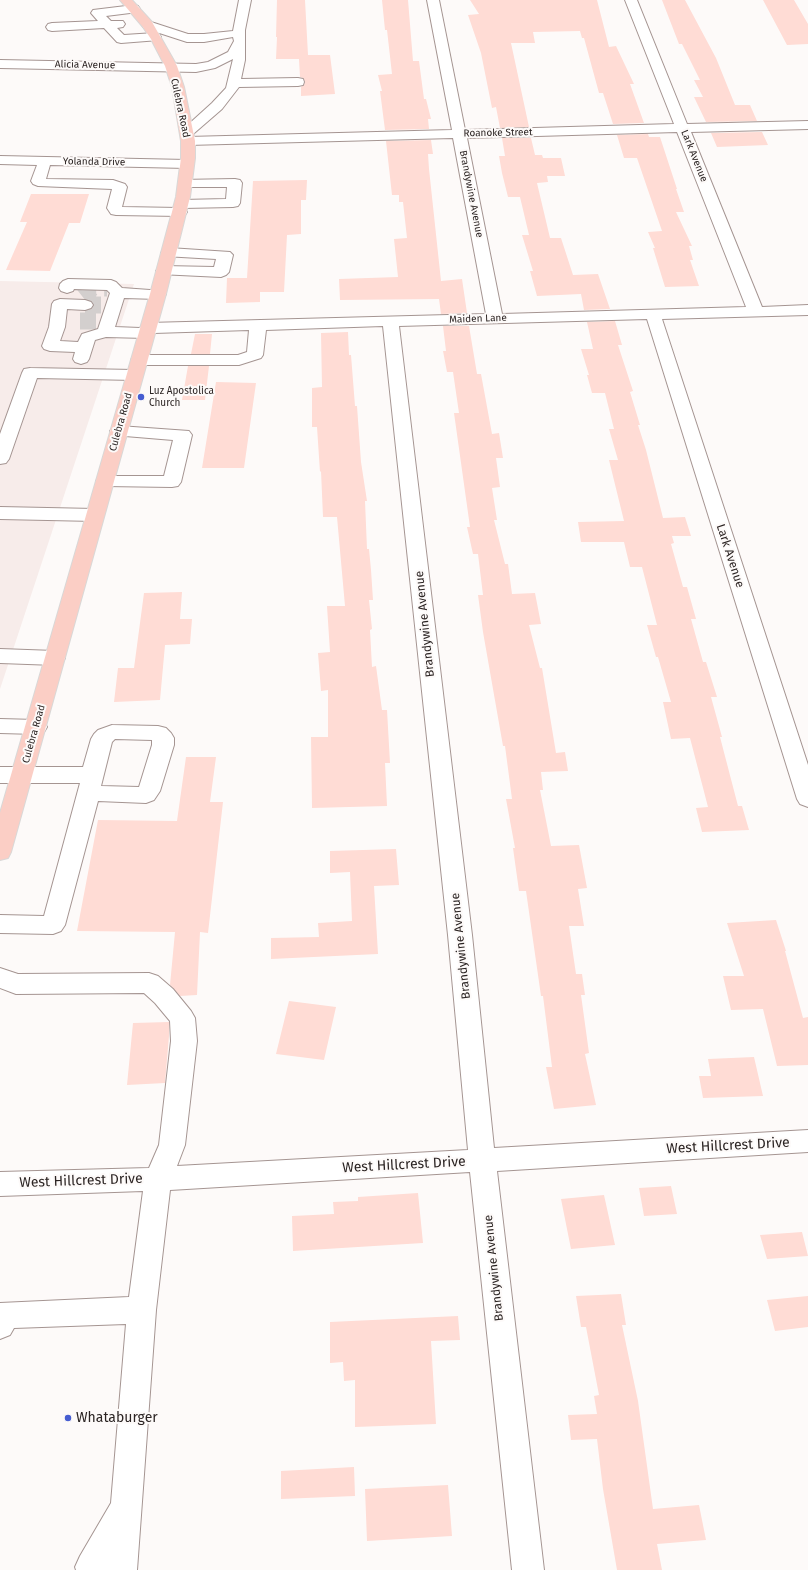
<!DOCTYPE html>
<html>
<head>
<meta charset="utf-8">
<style>
  body { margin:0 }
  canvas { display:block; background:#fdfaf9 }
</style>
</head>
<body>
<canvas width="808" height="1570"></canvas>
<script>
const ctx = document.querySelector('canvas').getContext('2d');
ctx.lineJoin = 'round';
function fillPath(path, color) { ctx.fillStyle = color; ctx.fill(path, 'evenodd'); }
const shape = rows => new Path2D(rows.map(r => 'M' + r).join(''));
function strokePath(path, color, width, dash) { ctx.strokeStyle = color; ctx.lineWidth = width; ctx.lineCap = dash ? 'butt' : 'round'; ctx.setLineDash(dash || []); ctx.stroke(path); }
function write(font, color, halo, rows, align = 'center') {
  ctx.font = font + ' "Fira Sans",sans-serif'; ctx.lineWidth = 4; ctx.setLineDash([]); ctx.textBaseline = 'middle'; ctx.strokeStyle = halo; ctx.fillStyle = color; for (const [text, x, y, turn = 0] of rows) {
    ctx.save(); ctx.translate(x, y); ctx.rotate((+turn || 0) * Math.PI / 180); ctx.textAlign = isNaN(turn) ? turn : align; if (halo) ctx.strokeText(text, 0, 0); ctx.fillText(text, 0, 0); ctx.restore();
  }
}
const built = shape([
  [0,281,134,284,0,689]
]);
const building = shape([
  [277,0,305,0,308,55,330,55,335,94,301,96,301,87,304,85,305,82,303,78,300,77,299,59,276,59,277,37,276,37],
  [382,0,408,0,413,61,419,61,424,99,426,99,431,119,428,119,429,129,385,130,380,91,382,91,378,75,392,74,387,30,385,30],
  [470,0,597,0,609,47,616,46,634,84,630,84,644,123,613,124,603,93,599,93,584,38,582,38,580,31,533,32,535,43,511,43,529,127,500,128,496,107,492,108,481,53,468,15,479,14],
  [662,0,685,0,716,58,735,105,750,105,757,121,706,122,694,97,703,97,694,80,700,80,682,44,679,44],
  [763,0,794,0,808,24,808,44,787,45],
  [762,132,768,145,717,147,711,133],
  [648,134,649,137,660,137,677,189,676,189,684,212,676,212,692,246,689,246,693,260,690,260,699,286,665,287,653,248,655,248,648,232,662,231,637,158,624,158,617,135],
  [502,138,531,138,535,155,542,155,543,158,561,158,565,176,547,176,548,182,537,183,550,238,561,238,573,275,598,274,610,309,584,310,581,294,537,296,530,271,533,271,522,235,529,235,520,197,508,197,502,173,499,156,505,156],
  [431,140,433,154,428,154,429,169,441,281,462,279,467,313,441,314,439,299,340,300,339,279,398,277,394,239,407,238,403,202,399,202,399,195,392,195,386,141],
  [307,180,306,200,301,200,301,234,287,235,284,292,260,292,260,302,226,303,227,278,247,278,253,181],
  [31,194,89,194,80,223,69,223,50,271,6,270,27,222,20,222],
  [615,321,622,345,618,345,633,391,630,392,640,425,638,425,646,450,663,518,685,517,691,536,672,536,674,543,671,544,683,587,687,587,696,619,691,619,703,662,706,662,717,697,711,697,722,737,720,737,738,806,742,806,749,830,702,832,696,808,708,807,690,738,671,739,663,702,671,702,658,657,656,657,647,625,657,625,642,567,630,567,624,542,581,542,578,522,624,521,609,460,618,460,609,429,614,429,605,393,592,393,587,375,589,375,581,349,593,349,587,322],
  [443,326,469,326,477,374,481,374,492,434,499,433,503,458,496,458,500,487,492,488,497,520,494,520,505,564,508,564,512,594,535,593,541,624,529,625,540,668,542,668,556,753,565,752,568,771,541,772,543,790,540,790,551,846,579,845,587,888,578,889,584,926,569,926,576,974,582,974,585,995,581,995,589,1053,585,1054,596,1105,554,1109,546,1067,552,1067,543,996,541,996,526,891,519,891,513,848,515,848,506,799,512,799,505,746,503,746,483,632,478,595,483,595,478,554,473,554,467,527,470,527,454,413,459,413,453,372,447,372,443,351,446,351],
  [348,332,349,355,351,355,355,406,357,406,361,462,367,501,365,501,367,549,369,549,371,570,373,600,369,600,372,629,370,630,372,667,376,666,382,710,387,710,390,763,385,763,387,806,312,808,311,737,328,737,328,690,321,691,318,653,330,652,327,606,345,606,337,517,323,517,321,471,320,472,317,427,312,427,312,388,322,387,321,333],
  [195,334,212,334,210,354,191,354],
  [188,366,209,366,205,400,182,400],
  [216,382,256,383,244,468,202,468],
  [182,592,180,619,192,619,190,644,165,645,160,700,114,702,118,668,134,668,144,593],
  [186,757,216,757,210,802,223,802,208,933,200,932,197,995,180,996,170,985,175,932,77,931,98,820,177,821],
  [396,849,399,885,374,886,378,954,271,959,271,938,319,937,318,923,352,921,350,872,330,873,330,851],
  [776,920,786,951,785,951,803,1018,808,1017,808,1065,777,1066,763,1009,731,1010,723,976,744,976,727,923],
  [289,1001,336,1007,324,1060,276,1054],
  [169,1022,169,1036,165,1083,127,1085,133,1023],
  [754,1057,763,1096,703,1098,699,1076,711,1076,708,1059],
  [671,1186,677,1214,644,1216,639,1188],
  [418,1193,423,1243,293,1251,292,1216,334,1214,333,1202,358,1201,358,1197],
  [604,1195,615,1245,571,1249,561,1199],
  [802,1232,808,1256,767,1259,760,1235],
  [621,1294,626,1325,622,1325,638,1401,653,1509,699,1505,706,1540,657,1544,662,1570,617,1570,603,1489,597,1439,571,1440,568,1415,597,1414,594,1396,599,1395,586,1327,581,1327,576,1296],
  [808,1296,808,1327,775,1331,767,1300],
  [458,1316,460,1340,431,1341,436,1424,355,1427,355,1380,344,1381,343,1362,330,1363,330,1322],
  [354,1467,355,1496,281,1499,281,1471],
  [448,1485,452,1536,367,1541,365,1489]
]);
const minorTunnel = shape([
  [82,296,92,288,107,288],
  [85,305,101,305],
  [80,321,96,321]
]);
const minor = shape([
  [239,0,251,0,245,30,245,60,241,79,298,78,303,79,304,82,303,85,298,86,239,87,222,109,192,135,187,136,182,135,180,132,212,103,226,88,233,59,215,68,196,72,0,68,0,60,196,64,208,62,228,52,234,41,233,37,204,42,187,42,144,28,142,25,144,22,148,21,188,34,204,34,233,31,239,0],
  [427,0,439,0,465,130,674,124,625,0,637,0,687,124,808,121,808,129,691,132,762,307,808,305,808,315,662,319,808,765,808,807,800,804,797,799,647,319,399,326,472,935,494,1148,808,1130,808,1152,497,1171,544,1570,512,1570,470,1172,170,1190,156,1310,137,1570,76,1570,75,1567,80,1556,111,1503,126,1324,14,1328,10,1335,0,1339,0,1303,129,1297,143,1191,0,1196,0,1172,149,1168,159,1145,171,1041,170,1021,155,1003,144,993,16,994,0,988,0,968,18,974,149,973,158,976,173,989,191,1011,195,1018,197,1041,185,1145,177,1166,468,1150,448,935,383,326,266,330,263,355,261,358,239,365,139,365,133,363,131,360,133,357,139,355,238,355,247,352,249,330,154,333,152,336,146,338,106,337,95,340,89,359,87,362,81,364,75,362,73,359,75,352,50,351,44,349,42,346,49,327,52,304,54,301,60,299,85,300,91,302,93,305,91,308,85,310,67,309,65,327,60,341,78,342,82,334,98,329,110,293,107,290,74,289,73,291,67,293,61,291,59,288,60,284,63,281,68,279,111,280,116,282,122,288,164,291,166,294,164,297,158,299,124,298,115,327,140,328,142,325,148,323,486,314,453,138,188,145,183,144,181,141,183,138,188,137,452,130,427,0],
  [677,132,746,307,502,314,467,138,677,132],
  [134,5,138,6,140,9,138,12,106,16,111,21,123,21,125,24,123,27,117,28,124,35,155,33,159,34,161,37,159,40,121,43,117,42,104,28,52,31,48,30,46,27,48,24,52,23,98,21,91,13,93,10,134,5],
  [0,156,187,160,192,161,194,164,192,167,187,168,50,165,46,179,113,180,125,184,127,187,122,207,179,208,175,204,177,201,182,200,226,199,227,187,185,187,180,186,178,183,180,180,235,179,240,180,242,183,240,203,238,206,233,207,183,208,187,212,185,215,180,216,116,215,111,214,107,208,112,189,38,186,33,184,31,181,37,165,0,164,0,156],
  [169,248,230,252,233,255,229,272,226,275,221,277,159,274,156,271,159,268,164,266,214,267,216,259,164,256,161,253,164,250,169,248],
  [30,368,134,370,140,371,142,375,140,379,134,380,37,378,9,459,6,463,0,464,0,434,22,373,24,369,30,368],
  [119,426,189,431,192,435,181,482,178,486,172,487,105,486,99,485,96,481,99,477,105,476,164,476,173,440,113,435,110,431,113,427,119,426],
  [0,507,95,509,102,511,104,515,102,519,95,521,0,519,0,507],
  [0,649,55,651,62,653,65,658,62,663,55,665,0,663,0,649],
  [0,719,36,720,44,722,47,727,44,732,36,734,0,733,0,719],
  [112,725,158,726,166,728,171,733,174,738,174,745,160,791,154,800,146,803,98,801,65,925,61,931,53,934,0,933,0,915,44,916,80,783,0,783,0,767,83,767,91,739,94,734,98,730,112,725],
  [115,739,152,740,152,745,139,787,101,786,112,742,115,739]
]);
const major = shape([
  [120,0,132,0,152,22,177,66,184,87,195,141,195,158,190,197,166,294,11,852,8,858,0,860,0,813,150,294,176,197,181,158,181,141,172,87,165,66,151,39,143,27,120,0]
]);
const markers = [
  [141,397,4,"#465dd1"],
  [68,1418,4,"#465dd1"]
];
const farStreetnames = [
  ["Alicia Avenue",85,65,1],
  ["Culebra Road",180,108,78],
  ["Roanoke Street",498,133,-1],
  ["Lark Avenue",694,156,68],
  ["Yolanda Drive",94,162,1],
  ["Brandywine Avenue",471,194,79],
  ["Maiden Lane",478,319,-2],
  ["Culebra Road",121,422,-74],
  ["Culebra Road",34,734,-74]
];
const farPoinames = [
  ["Luz Apostolica",149,391],
  ["Church",149,403]
];
const streetNames = [
  ["Lark Avenue",730,556,72],
  ["Brandywine Avenue",425,624,-96],
  ["Brandywine Avenue",461,946,-96],
  ["Brandywine Avenue",494,1268,-96]
];
const nearStreetnames = [
  ["West Hillcrest Drive",728,1146,-3],
  ["West Hillcrest Drive",404,1165,-3],
  ["West Hillcrest Drive",81,1181,-2]
];
const nearPoinames = [
  ["Whataburger",76,1418]
];
fillPath(built, '#f7ecea');
fillPath(building, '#ffdcd5');
strokePath(minorTunnel, '#d3cfce', 17, [17, 8]);
strokePath(minor, '#a59592', 2);
strokePath(major, '#d9d8d7', 2);
fillPath(minor, '#fff');
fillPath(major, '#fbcec5');
for (const [x, y, r, color] of markers) { const dot = new Path2D(); dot.arc(x, y, r, 0, 2 * Math.PI); ctx.fillStyle = color; ctx.fill(dot); strokePath(dot, '#fdfaf9', 1.5); }
write('10px', '#2b2423', '#fdfaf9', farStreetnames);
write('10px', '#2b2423', '#fdfaf9', farPoinames, 'left');
write('12px', '#2b2423', '#fdfaf9', streetNames);
write('14px', '#2b2423', '#fdfaf9', nearStreetnames);
write('14px', '#2b2423', '#fdfaf9', nearPoinames, 'left');
</script>
</body>
</html>
